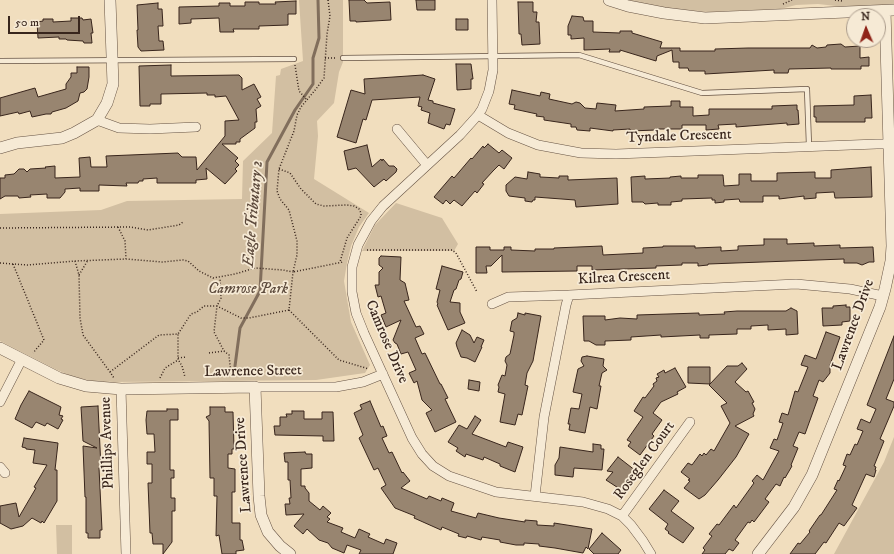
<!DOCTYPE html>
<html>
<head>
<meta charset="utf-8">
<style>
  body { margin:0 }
  #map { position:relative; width:894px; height:554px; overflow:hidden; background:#f1debe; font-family:"IM FELL DW Pica",serif }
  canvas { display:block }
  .north { position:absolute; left:846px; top:8px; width:40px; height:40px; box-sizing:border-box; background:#f6ead5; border:1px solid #aa9b8b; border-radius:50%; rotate:358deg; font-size:11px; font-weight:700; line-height:16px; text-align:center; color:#38251c }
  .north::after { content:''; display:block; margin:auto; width:14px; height:18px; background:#8f2418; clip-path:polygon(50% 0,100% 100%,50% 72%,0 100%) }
  .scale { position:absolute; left:8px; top:16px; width:72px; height:18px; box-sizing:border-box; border:2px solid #38251c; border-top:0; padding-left:5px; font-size:12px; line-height:14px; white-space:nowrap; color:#38251c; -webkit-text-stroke:3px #f6ead5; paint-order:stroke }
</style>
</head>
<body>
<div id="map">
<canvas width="894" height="554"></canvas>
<div class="north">N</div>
<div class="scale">50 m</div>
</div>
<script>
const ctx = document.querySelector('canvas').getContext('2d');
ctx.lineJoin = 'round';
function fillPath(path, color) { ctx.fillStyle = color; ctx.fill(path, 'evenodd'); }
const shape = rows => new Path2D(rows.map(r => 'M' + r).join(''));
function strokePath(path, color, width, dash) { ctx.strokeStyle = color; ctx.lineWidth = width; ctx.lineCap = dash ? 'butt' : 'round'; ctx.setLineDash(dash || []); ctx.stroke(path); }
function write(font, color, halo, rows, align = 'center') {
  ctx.font = font + ' "IM FELL DW Pica",serif'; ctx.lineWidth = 3.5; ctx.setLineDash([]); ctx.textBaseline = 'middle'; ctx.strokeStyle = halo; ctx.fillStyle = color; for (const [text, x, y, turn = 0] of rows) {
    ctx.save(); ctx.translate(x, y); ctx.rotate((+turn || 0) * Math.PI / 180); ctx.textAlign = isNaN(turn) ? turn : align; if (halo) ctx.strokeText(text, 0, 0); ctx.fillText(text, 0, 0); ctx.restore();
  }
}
const green = shape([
  [299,0,343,0,343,62,339,72,334,103,317,121,318,136,314,179,369,213,359,227,351,246,347,263,344,281,351,322,370,365,365,373,316,380,114,382,92,381,71,376,55,369,0,341,0,214,101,210,127,201,242,199,243,161,272,133,276,76,280,75,281,69,303,61],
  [628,0,894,0,894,5,845,7,818,4,796,5,780,9,708,12,665,8],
  [396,203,442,218,458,244,454,251,362,251,375,225],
  [894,437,894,554,834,554,884,462],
  [56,525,72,525,72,554,57,554]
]);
const stream = shape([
  [235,366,240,328,260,291,267,162,295,110,313,84,313,58,319,38,318,0]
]);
const building = shape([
  [349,0,364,0,367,3,390,2,391,20,356,22,356,21,350,21,349,0],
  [416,0,435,0,435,10,417,10,416,0],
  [296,1,296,14,288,14,288,25,259,26,259,29,233,29,234,32,220,32,219,18,191,19,191,23,179,24,179,7,219,6,219,3,230,3,230,6,245,6,245,2,259,2,259,4,276,4,275,2,296,1],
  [518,2,533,2,533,12,537,12,536,22,539,22,540,44,522,45,521,34,519,34,518,2],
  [158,3,158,9,162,9,163,26,158,26,159,41,163,41,164,50,141,51,138,47,137,30,138,30,137,5,158,3],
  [572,16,583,17,584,21,593,21,593,32,620,33,620,31,632,31,632,33,662,42,660,48,680,48,680,51,715,51,715,49,748,48,810,48,812,45,817,48,826,47,827,45,841,44,845,47,860,46,860,58,869,57,869,66,861,66,861,69,831,69,831,68,789,69,788,73,774,73,774,70,705,74,705,71,689,71,688,68,679,68,679,62,673,62,672,50,657,56,656,61,620,50,620,52,609,52,610,49,584,50,584,38,571,39,571,35,568,35,568,26,572,16],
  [71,18,82,18,83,20,91,19,93,33,91,33,92,43,84,43,83,41,67,40,66,39,59,39,59,37,38,38,37,22,43,21,43,19,53,19,53,22,71,21,71,18],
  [456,19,468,19,468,30,456,30,456,19],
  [456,64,471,64,473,79,471,79,471,89,457,90,456,64],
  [171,65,171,76,239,75,242,78,242,90,254,84,261,97,257,99,261,106,256,109,257,122,255,122,255,128,240,139,240,142,236,142,236,144,222,144,238,158,235,161,239,165,235,169,237,171,225,184,206,168,207,179,196,180,196,183,157,183,157,178,143,179,143,181,139,181,138,183,126,183,127,186,99,185,99,191,80,191,80,188,65,189,65,192,60,198,47,198,47,194,30,195,31,197,19,198,18,196,5,196,0,199,0,178,5,178,5,175,14,174,19,169,24,169,27,172,30,169,46,168,45,167,55,166,55,178,80,177,79,158,90,157,91,167,107,167,106,156,178,153,182,157,196,157,197,170,225,136,225,121,239,120,226,96,215,97,215,95,207,95,207,93,161,94,161,104,150,104,150,106,140,106,139,66,171,65],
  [77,67,89,67,89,77,87,89,84,92,80,93,78,101,66,108,52,112,51,114,46,114,32,117,30,111,19,114,18,112,0,116,0,98,35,88,38,97,66,89,66,84,71,77,71,73,77,73,77,67],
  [423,75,435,79,428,100,433,101,433,103,455,109,450,125,446,124,444,129,428,123,430,113,421,110,422,107,418,106,420,97,372,100,366,120,363,119,356,143,337,137,351,90,365,94,364,79,423,75],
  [512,90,540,96,541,92,550,94,549,99,572,104,576,102,580,103,585,108,596,109,597,103,616,105,615,111,644,109,644,107,671,106,671,101,680,101,680,107,693,107,693,116,709,115,709,109,772,109,772,106,797,105,797,110,798,110,799,124,787,125,787,123,736,127,736,124,718,125,719,129,706,130,706,125,682,125,682,129,656,129,656,130,630,131,630,129,613,130,613,131,590,128,590,131,577,130,576,127,571,127,571,124,544,120,544,117,536,116,537,114,514,109,515,105,509,104,512,90],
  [871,95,872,118,865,118,865,122,816,122,816,117,814,117,814,106,854,105,854,96,871,95],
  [488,144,499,153,502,150,512,158,504,169,499,165,493,171,482,183,484,184,477,193,475,191,462,206,454,200,450,204,446,200,443,204,434,197,452,176,454,178,471,158,472,159,483,146,484,148,488,144],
  [367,145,372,167,381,159,382,161,383,159,389,166,394,166,397,169,396,172,386,181,384,179,374,187,356,168,348,170,344,151,367,145],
  [871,167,872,197,835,198,834,192,816,193,816,198,804,199,804,196,779,199,779,196,763,196,763,202,740,202,739,199,724,200,724,202,715,203,715,200,712,200,712,198,682,199,682,201,671,202,671,205,658,205,658,203,645,204,643,202,632,202,631,177,645,176,645,179,670,178,670,177,681,176,681,178,698,178,698,175,723,175,724,186,739,185,739,174,751,174,751,181,777,181,777,173,815,172,815,178,831,178,831,170,871,167],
  [528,172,540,174,540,177,559,178,559,176,568,176,568,180,617,178,618,204,576,207,575,200,535,197,535,200,533,200,532,202,525,201,525,198,509,196,506,191,506,185,515,177,527,179,528,172],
  [764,239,787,239,787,244,814,243,814,246,840,245,840,248,873,247,874,262,869,262,862,265,857,263,844,263,844,259,708,264,708,265,698,266,698,263,682,263,682,265,656,266,656,268,592,270,592,266,577,266,577,271,502,272,502,255,491,266,486,266,487,273,476,273,476,247,490,247,490,250,504,250,504,247,511,247,511,250,535,251,535,249,554,249,554,248,602,246,603,255,643,253,643,248,663,247,663,246,695,246,695,248,721,247,721,251,738,250,738,246,764,245,764,239],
  [381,256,401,257,400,280,405,283,409,300,404,301,416,327,420,326,424,334,415,338,422,354,425,353,440,384,441,384,448,398,445,399,456,422,435,432,426,413,432,410,422,400,417,381,414,383,409,373,416,370,408,352,401,354,397,344,395,343,393,340,401,320,386,327,381,315,386,313,381,296,378,297,375,285,379,285,379,272,383,268,379,265,379,258,381,256],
  [442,266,463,272,461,279,459,280,456,289,454,290,450,302,460,303,460,312,465,323,448,330,437,305,438,304,437,302,440,290,436,289,442,266],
  [846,305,846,307,850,307,850,321,842,322,842,325,823,326,822,308,833,308,833,306,846,305],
  [791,308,797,311,798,334,786,335,786,329,768,330,768,325,751,326,751,329,737,329,737,334,709,335,709,338,700,338,700,335,661,337,661,335,631,337,631,340,605,341,605,345,596,345,589,341,584,341,583,316,605,316,605,320,620,318,637,319,637,315,699,313,699,315,725,314,724,312,737,311,786,311,791,308],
  [518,313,525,315,525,313,541,316,533,361,527,373,525,385,528,386,522,415,518,414,515,425,500,422,505,394,498,392,499,387,498,385,502,375,505,376,507,365,505,361,506,357,510,354,514,335,514,332,510,331,512,321,517,318,518,313],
  [462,330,470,335,474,343,477,337,484,340,481,347,482,347,475,362,467,358,461,357,457,347,456,343,462,330],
  [826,332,840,337,830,365,830,373,823,382,819,380,813,396,818,398,805,434,799,432,793,446,798,448,791,465,792,466,785,478,784,477,780,486,776,484,765,499,769,502,754,522,752,520,750,523,748,522,735,540,739,543,733,551,729,549,725,554,702,554,705,550,703,548,712,536,709,534,717,524,719,525,734,505,736,508,754,483,752,481,757,475,763,480,779,451,770,448,774,439,777,440,783,423,779,422,782,413,788,415,795,391,798,392,808,367,801,365,805,355,816,359,826,332],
  [894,336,894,379,886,399,894,402,894,406,880,439,884,441,874,466,876,467,875,470,876,470,874,477,866,474,852,505,857,508,844,526,839,523,826,543,824,542,815,554,790,554,798,543,800,544,810,532,809,531,820,515,821,515,837,490,834,489,838,480,839,481,846,466,843,465,847,454,850,455,855,444,857,445,863,431,857,429,861,419,870,423,876,409,867,405,894,336],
  [587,356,604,359,603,366,607,370,602,373,599,386,601,386,597,409,590,407,585,433,569,430,570,424,568,424,571,408,579,409,582,394,573,392,578,369,584,366,581,361,582,357,587,356],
  [742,363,747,369,735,382,746,392,748,391,754,402,752,403,755,409,753,414,754,416,735,426,749,434,736,457,718,480,705,495,699,499,684,488,690,481,688,480,690,479,681,472,688,463,692,465,700,454,702,456,704,453,706,455,711,449,714,451,730,423,721,406,727,403,709,385,710,384,688,383,688,367,710,367,710,384,727,366,738,366,742,363],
  [675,368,686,387,677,392,678,394,661,402,653,413,662,420,652,434,654,436,640,455,628,446,631,442,627,440,643,417,634,411,643,397,645,398,654,386,653,384,657,381,656,378,659,377,657,374,664,370,665,373,675,368],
  [469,380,480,382,479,391,468,389,469,380],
  [29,391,61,407,59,415,63,416,61,419,63,420,58,429,47,423,45,426,36,422,32,428,15,419,21,405,29,391],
  [370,401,381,427,383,426,387,436,382,438,389,453,392,452,402,473,403,472,410,481,401,488,427,499,429,496,441,501,442,498,454,503,451,511,476,518,478,513,499,518,525,522,525,520,537,521,537,525,554,526,554,523,592,529,588,549,586,547,583,553,555,548,539,546,539,544,524,543,524,545,516,545,500,542,500,540,482,537,481,540,467,536,466,538,458,536,459,534,442,527,441,530,414,518,415,516,395,508,381,488,386,485,378,468,374,470,359,438,363,435,354,413,362,409,360,405,370,401],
  [98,406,101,468,99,468,102,530,100,530,100,538,88,538,88,533,86,533,86,497,85,497,83,446,97,448,83,441,81,407,98,406],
  [210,407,225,407,225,412,233,412,234,449,232,449,232,454,228,454,228,468,235,469,235,492,232,492,232,523,240,523,240,540,242,540,244,550,236,551,236,554,222,554,219,535,216,536,217,496,214,496,214,478,210,478,209,421,206,417,210,415,210,407],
  [167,409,178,409,178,420,170,420,170,470,174,470,174,478,171,478,171,498,175,498,175,511,172,511,172,542,163,554,163,544,153,544,152,533,150,533,148,483,152,483,152,464,147,464,147,452,155,452,154,434,147,434,146,420,147,411,167,411,167,409],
  [292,411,304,411,304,419,322,419,322,412,333,412,334,441,323,441,323,436,275,435,274,426,280,426,280,417,287,417,286,414,292,414,292,411],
  [475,416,481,420,472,434,506,447,508,442,523,447,515,472,500,466,500,464,484,457,483,460,466,454,465,457,456,451,458,448,448,442,459,425,467,429,475,416],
  [24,438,58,443,55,470,57,470,57,501,44,523,42,521,41,523,32,518,23,526,11,529,0,523,0,506,16,503,19,517,36,488,34,487,47,465,33,463,35,450,26,449,26,448,22,447,24,438],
  [593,444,601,445,601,449,604,449,602,470,574,468,573,477,555,475,555,465,559,458,560,447,593,452,593,444],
  [305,452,306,454,312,454,312,468,301,469,301,486,305,486,305,488,309,493,309,501,320,510,323,506,331,513,327,517,330,519,327,522,343,528,341,532,355,538,359,529,370,534,368,537,384,544,386,539,397,543,393,554,359,554,361,550,347,545,344,553,332,548,328,543,319,540,307,529,303,534,294,526,304,514,286,515,285,504,290,504,289,498,291,498,290,480,288,480,288,462,285,462,284,453,305,452],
  [618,457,636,471,631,477,633,478,623,491,606,480,613,472,607,471,618,457],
  [664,490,679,501,671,511,694,528,683,543,668,533,669,532,665,529,668,524,649,509,664,490],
  [602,533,621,550,618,554,594,554,589,549,602,533]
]);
const path = shape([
  [328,0,330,16,327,34,324,78,316,89,301,107,297,115,294,131,279,169,277,191,280,199,289,210,297,241,297,255,293,272,343,262],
  [835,0,842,1],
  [783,4,792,0],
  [325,58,336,58],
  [295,65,299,91,307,100],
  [279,169,290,173,301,189,316,204,324,206,347,205,354,206,359,209,361,213,361,216,347,238,340,262],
  [118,227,125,241,126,259],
  [0,228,130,227,148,230,179,225,183,222],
  [367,250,452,250,456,253,477,292],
  [75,261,79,275,80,318,83,335,110,372,114,378],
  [0,263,27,265,75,261,126,259,162,262,183,260,188,261,199,271,213,278,235,274,255,268,283,270,293,272,289,310,249,318,241,318,217,306,214,332,224,351],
  [13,264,44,340,33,353],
  [79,275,88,260],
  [289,310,339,360,369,369],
  [209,353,224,351,229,355,231,375],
  [178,358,186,357],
  [179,361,182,366,185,377],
  [110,372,159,335,178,334,191,314,197,312,204,306,217,306,221,298,220,278],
  [160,378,165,368,178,360,178,334]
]);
const service = shape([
  [343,58,579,55,702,93,807,89,809,146],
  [0,61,294,59]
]);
const minor = shape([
  [492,0,493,70,489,91,482,109,478,115,460,135,383,206,371,221,358,245,352,267,352,292,356,313,364,333,412,438,422,454,433,466,449,476,496,492,583,502,608,509,622,516,631,525,643,541,651,554],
  [478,115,508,133,538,145,581,153,616,154,877,144,889,144,894,146],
  [97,120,119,128,150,129,196,127],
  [397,129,427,165],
  [492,304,508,297,569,295],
  [255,387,336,387,363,382,383,374],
  [121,389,126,554],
  [0,402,22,359],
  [0,467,5,473],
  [535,496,544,417,566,305,569,295,796,284,850,289,883,296],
  [622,516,690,422]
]);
const tertiary = shape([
  [609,0,628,6,664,13,705,18,894,10],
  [0,148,17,143,62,138,74,133,97,120,107,103,113,84,110,0],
  [0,348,59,378,86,386,121,389,255,387,259,496,261,515,268,532,280,546,290,554],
  [758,554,794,507,812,475,880,307,885,289,891,261,892,246,885,11]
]);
const streetNames = [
  ["Tyndale Crescent",679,137,-2],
  ["Kilrea Crescent",624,278,-3],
  ["Lawrence Drive",854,325,-70],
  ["Camrose Drive",386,342,67],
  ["Lawrence Street",253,372,-1],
  ["Phillips Avenue",108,443,-92],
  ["Roseglen Court",645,461,-54],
  ["Lawrence Drive",244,465,-94]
];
const parkNames = [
  ["Camrose Park",248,290]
];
const waterNames = [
  ["Eagle Tributary 2",254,214,-85]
];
fillPath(green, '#d2bfa2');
strokePath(stream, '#816e5c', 3);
fillPath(building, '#988570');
strokePath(building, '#38251c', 1);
strokePath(service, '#665344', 6);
strokePath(minor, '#665344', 10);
strokePath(tertiary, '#665344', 12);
strokePath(path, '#38251c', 1.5, [1, 2]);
strokePath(service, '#f6ead5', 4.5);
strokePath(minor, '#f6ead5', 9);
strokePath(tertiary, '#f6ead5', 11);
write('15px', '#38251c', '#f6ead5', streetNames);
write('italic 15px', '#5e4c3e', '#f6ead5', parkNames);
write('italic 16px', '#5d4a3c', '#f6ead5', waterNames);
</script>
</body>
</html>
